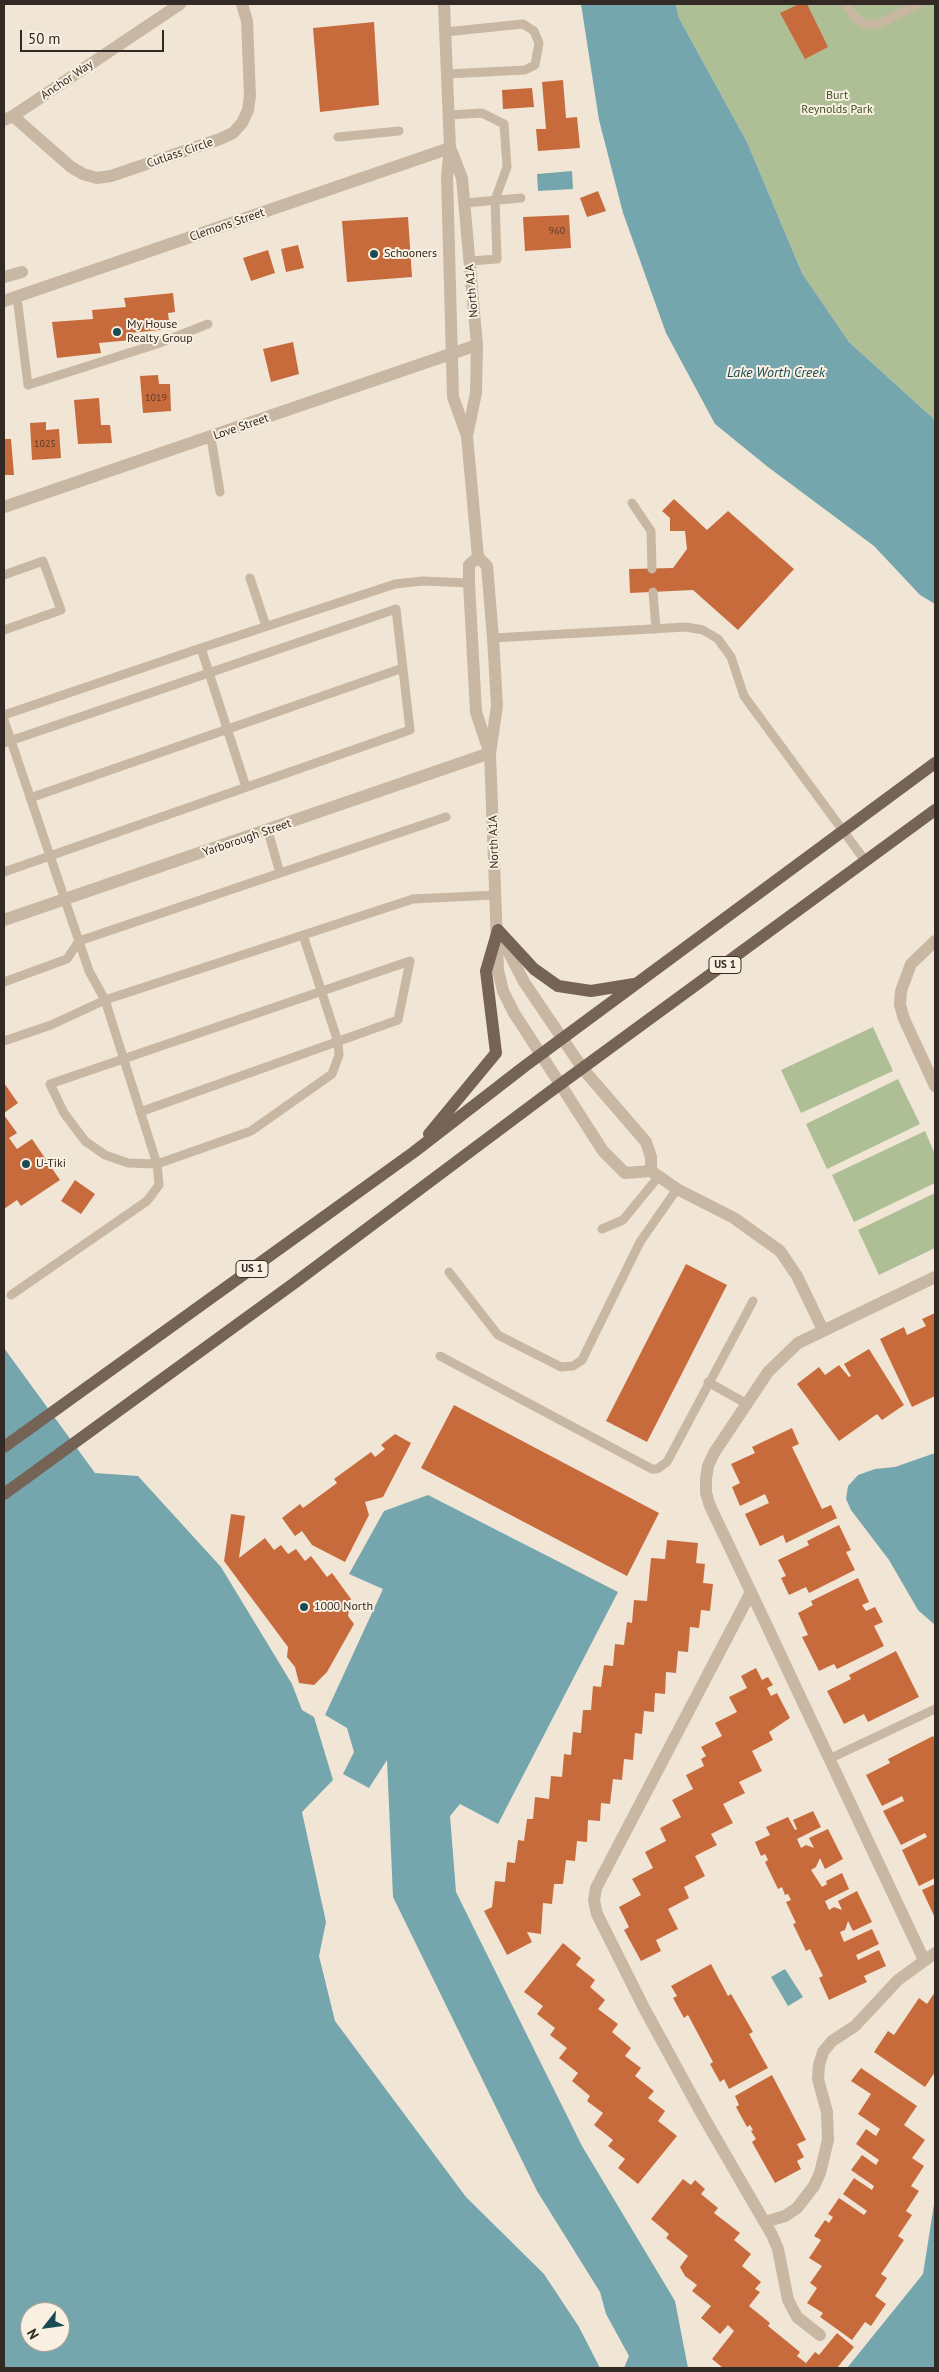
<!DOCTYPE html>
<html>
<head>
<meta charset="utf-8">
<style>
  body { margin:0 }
  #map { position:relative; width:939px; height:2372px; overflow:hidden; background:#f1e6d6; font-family:"PT Sans",sans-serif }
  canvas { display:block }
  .frame { position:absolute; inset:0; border:5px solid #332a25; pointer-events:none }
  .north { position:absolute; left:20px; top:2302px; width:50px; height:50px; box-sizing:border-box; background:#f9f0e2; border:1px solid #aaa196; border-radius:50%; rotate:240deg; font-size:14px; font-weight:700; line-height:20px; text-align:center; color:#332a25 }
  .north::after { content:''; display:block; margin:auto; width:18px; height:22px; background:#1a4b54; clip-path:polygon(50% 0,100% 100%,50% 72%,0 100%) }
  .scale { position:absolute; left:20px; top:30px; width:144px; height:22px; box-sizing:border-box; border:2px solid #332a25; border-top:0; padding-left:6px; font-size:15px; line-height:18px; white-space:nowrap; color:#332a25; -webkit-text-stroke:4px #f9f0e2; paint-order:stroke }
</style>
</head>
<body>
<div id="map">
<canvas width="939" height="2372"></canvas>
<div class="frame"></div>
<div class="north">N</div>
<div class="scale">50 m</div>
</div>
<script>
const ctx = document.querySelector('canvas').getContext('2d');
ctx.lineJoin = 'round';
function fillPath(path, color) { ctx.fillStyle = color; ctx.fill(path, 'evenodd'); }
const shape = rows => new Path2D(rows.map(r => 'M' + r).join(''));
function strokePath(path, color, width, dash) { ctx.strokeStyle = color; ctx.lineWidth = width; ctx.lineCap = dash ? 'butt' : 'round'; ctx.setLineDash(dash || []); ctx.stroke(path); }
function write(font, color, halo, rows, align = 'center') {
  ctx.font = font + ' "PT Sans",sans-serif'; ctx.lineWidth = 4; ctx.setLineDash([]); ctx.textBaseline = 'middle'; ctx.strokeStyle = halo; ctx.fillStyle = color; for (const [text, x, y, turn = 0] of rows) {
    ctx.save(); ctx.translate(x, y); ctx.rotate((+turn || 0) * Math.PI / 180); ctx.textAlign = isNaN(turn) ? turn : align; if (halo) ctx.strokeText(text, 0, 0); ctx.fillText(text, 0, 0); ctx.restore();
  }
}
const green = shape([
  [676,4,935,4,935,420,849,342,802,273,747,142,679,18],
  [873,1027,893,1071,801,1113,781,1070],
  [898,1079,920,1124,827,1169,806,1124],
  [925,1131,935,1154,935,1183,854,1222,832,1175],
  [935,1193,935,1248,879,1275,858,1230]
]);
const water = shape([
  [581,4,676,4,679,18,747,142,802,273,849,342,935,420,935,604,920,595,874,546,768,467,715,424,666,333,623,213,599,120],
  [572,171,573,189,538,191,537,174],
  [4,1348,95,1473,138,1476,221,1567,292,1684,302,1710,314,1717,333,1780,302,1812,326,1922,319,1956,335,2021,466,2197,544,2274,579,2327,600,2368,4,2368],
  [30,2312,60,2312,60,2342,30,2342],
  [935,1453,935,1625,918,1610,889,1560,851,1510,846,1499,848,1486,858,1475,875,1469,895,1467],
  [428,1495,618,1592,498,1824,460,1804,450,1816,456,1892,582,2146,675,2301,688,2368,624,2368,629,2356,606,2314,600,2292,537,2191,393,1897,387,1760,369,1788,343,1774,354,1752,347,1728,325,1715,383,1589,349,1574,384,1511],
  [785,1969,803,1997,788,2006,771,1977],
  [935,2198,935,2368,847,2368,923,2274]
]);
const building = shape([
  [799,4,807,4,828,47,805,59,780,13],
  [374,22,379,105,320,112,313,28],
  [563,80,566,118,577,117,580,148,538,151,536,129,546,129,542,82],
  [532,88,534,107,503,109,502,90],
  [598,191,606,211,587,217,580,198],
  [569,215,571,248,525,251,523,217],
  [408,217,412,277,347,282,342,221],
  [298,245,304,268,286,272,281,249],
  [268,250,275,273,251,281,243,258],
  [173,293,175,312,168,313,170,329,130,333,131,340,99,343,101,353,57,358,52,322,93,319,92,310,126,307,124,298],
  [293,342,299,374,271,382,263,349],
  [158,375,159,384,170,384,171,411,143,413,140,376],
  [99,398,101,425,110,425,112,443,78,444,74,400],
  [46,422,46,430,59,429,61,458,32,460,30,423],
  [4,439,11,439,14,475,4,475],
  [674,499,707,530,728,511,794,569,738,630,693,590,630,593,629,569,673,568,687,549,685,531,670,531,670,518,662,511],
  [4,1083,18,1103,4,1113],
  [4,1115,17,1133,9,1138,17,1149,32,1139,60,1180,21,1206,17,1200,4,1209],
  [75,1180,95,1194,81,1214,61,1201],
  [686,1264,727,1285,647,1442,606,1421],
  [935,1313,935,1396,912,1407,880,1339,904,1327,907,1335,926,1326,922,1319],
  [869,1349,904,1405,882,1420,877,1414,839,1441,797,1384,819,1367,825,1375,839,1365,849,1377,851,1376,844,1364],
  [454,1405,659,1513,627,1576,421,1468],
  [792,1428,799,1444,792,1447,822,1509,831,1505,837,1518,786,1543,783,1535,760,1546,745,1514,769,1503,765,1494,740,1506,732,1487,740,1483,731,1464,755,1453,752,1447],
  [395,1434,411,1443,383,1497,365,1502,369,1515,345,1562,312,1545,302,1531,295,1536,282,1518,300,1504,303,1508,337,1483,334,1479,371,1452,375,1457,385,1449,381,1445],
  [231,1514,245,1516,239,1558,265,1538,274,1550,281,1545,288,1554,296,1549,305,1561,311,1556,327,1577,332,1573,351,1599,348,1616,354,1624,327,1672,314,1685,299,1683,295,1667,287,1657,288,1647,224,1561],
  [839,1525,851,1550,846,1552,855,1570,809,1593,806,1587,789,1595,781,1578,786,1576,778,1560,809,1545,807,1541],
  [667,1540,698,1543,696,1563,705,1564,703,1583,713,1584,710,1611,701,1610,699,1628,690,1627,688,1652,678,1651,676,1673,666,1672,665,1694,655,1693,654,1712,644,1711,642,1734,635,1733,633,1760,624,1759,622,1780,613,1779,610,1804,601,1803,600,1821,588,1820,587,1842,577,1841,575,1861,566,1860,563,1884,554,1884,552,1904,543,1903,541,1934,527,1932,532,1942,507,1955,484,1911,492,1907,495,1881,505,1882,507,1862,515,1863,518,1840,524,1841,527,1819,533,1819,535,1797,549,1799,551,1776,562,1777,564,1754,571,1755,573,1732,581,1733,583,1710,591,1710,593,1686,601,1687,604,1665,613,1666,615,1644,624,1645,627,1622,632,1623,634,1600,647,1601,651,1558,665,1559],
  [858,1578,869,1602,862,1605,866,1611,875,1607,883,1622,874,1626,884,1646,837,1669,834,1664,819,1671,802,1637,808,1635,798,1613,813,1605,811,1601],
  [896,1651,919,1697,868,1722,864,1714,844,1724,827,1691,851,1679,849,1675],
  [756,1668,762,1680,768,1677,773,1685,767,1688,771,1696,777,1693,790,1718,769,1732,773,1740,752,1751,762,1771,739,1782,745,1793,723,1804,733,1823,711,1834,717,1845,695,1856,705,1876,684,1887,689,1898,668,1909,678,1929,656,1940,661,1951,641,1961,624,1930,629,1927,619,1907,641,1895,632,1879,653,1868,645,1852,666,1841,660,1828,681,1817,672,1800,693,1789,686,1775,704,1766,701,1759,706,1756,701,1747,722,1736,715,1723,737,1712,729,1697,747,1688,741,1676],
  [933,1736,935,1740,935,1878,919,1886,902,1850,927,1837,925,1833,901,1845,883,1811,904,1801,902,1796,882,1806,866,1775,890,1763,888,1759],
  [813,1811,821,1827,797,1839,801,1848,806,1845,814,1848,809,1838,828,1829,843,1859,825,1869,820,1858,816,1867,811,1870,822,1887,827,1884,826,1881,842,1873,849,1889,825,1901,829,1910,834,1907,842,1910,838,1901,857,1891,872,1922,853,1931,848,1921,845,1930,840,1932,844,1942,872,1929,879,1944,856,1955,858,1960,879,1950,886,1966,864,1976,867,1982,829,2000,819,1978,823,1976,810,1949,806,1951,793,1924,796,1923,786,1902,791,1900,788,1894,785,1895,782,1887,778,1889,765,1862,768,1860,765,1854,761,1856,755,1842,770,1835,766,1827,788,1817,795,1830,797,1829,793,1820],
  [935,1884,935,1918,922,1890],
  [563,1943,581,1958,576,1965,595,1980,590,1987,605,2000,598,2009,618,2024,612,2032,631,2048,625,2056,641,2068,635,2076,654,2091,648,2098,665,2111,658,2121,677,2136,638,2184,618,2168,625,2159,608,2146,613,2140,594,2125,603,2113,587,2101,590,2096,572,2081,578,2073,559,2058,567,2048,550,2035,555,2028,537,2014,543,2006,524,1992],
  [711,1964,728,1996,731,1994,753,2032,749,2034,768,2068,729,2089,724,2079,720,2082,710,2064,713,2062,688,2015,684,2018,673,1998,677,1996,671,1986],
  [935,1992,935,2072,925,2087,874,2052,888,2031,894,2035,919,1998,927,2004],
  [861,2068,917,2106,904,2125,925,2140,912,2158,924,2166,911,2186,919,2191,906,2211,912,2215,898,2236,904,2240,881,2274,887,2278,875,2296,886,2304,871,2326,865,2322,852,2340,820,2317,823,2313,807,2303,817,2288,810,2283,822,2266,809,2258,821,2240,814,2236,825,2220,829,2223,833,2217,828,2214,839,2198,864,2215,867,2211,843,2194,854,2178,872,2190,874,2186,851,2170,862,2155,876,2165,879,2160,856,2144,866,2129,876,2136,880,2129,858,2114,871,2094,851,2081],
  [772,2075,806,2140,797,2144,804,2157,797,2161,801,2169,775,2183,752,2142,756,2139,751,2131,753,2130,750,2125,747,2127,736,2107,739,2105,735,2096],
  [683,2179,691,2185,695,2180,705,2189,701,2194,718,2208,714,2213,740,2233,734,2240,751,2254,742,2266,761,2282,755,2289,760,2292,749,2306,770,2323,768,2326,800,2352,797,2356,806,2363,815,2352,819,2355,837,2333,854,2347,837,2368,723,2368,712,2359,734,2331,728,2325,720,2334,701,2318,711,2306,692,2291,697,2285,685,2276,680,2267,688,2256,666,2238,669,2234,651,2219]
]);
const service = shape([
  [846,4,853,15,863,24,879,24,919,4],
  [445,32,523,24,534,31,539,43,535,65,525,70,447,74],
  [449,115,482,113,504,124,507,167,495,200,497,259,470,261],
  [338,137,399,131],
  [465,203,521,198],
  [17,297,28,385,157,344,208,324],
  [211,438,220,492],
  [632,503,651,531,652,569],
  [4,575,43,561,61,610,4,630],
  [250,578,266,626],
  [653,592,656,629],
  [493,638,686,627,703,630,718,639,731,657,744,696,866,862],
  [4,715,201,648],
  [4,720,89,971,105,1000,157,1164,251,1131,332,1074,339,1055,338,1042,303,935],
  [4,743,396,609,410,730,4,872],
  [246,787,201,648,395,584,423,581,469,583],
  [30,798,403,668],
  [268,831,280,873],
  [4,982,67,959,79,941,446,817],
  [4,1041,51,1025,105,1000,413,899,496,895],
  [602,1229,623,1220,659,1176],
  [449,1272,498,1335,561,1367,573,1366,582,1360,640,1242,677,1189],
  [11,1295,147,1201,159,1185,157,1164,128,1163,105,1155,85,1141,64,1113,50,1084,410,961,398,1020,140,1112],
  [440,1356,652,1469,657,1469,667,1462,753,1301],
  [708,1382,747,1404],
  [829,1759,935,1709]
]);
const minor = shape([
  [13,116,71,167,83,174,97,178,111,176,220,139,233,133,242,123,248,110,250,96,247,21,242,4],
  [4,120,13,116,180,4],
  [4,277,22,272],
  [4,301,450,148],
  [4,507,477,345],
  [4,920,490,753],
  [935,941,911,964,901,991,900,1005,904,1019,935,1086],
  [583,1069,646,1142,651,1157,651,1171],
  [560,1084,603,1151,625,1173,651,1171,677,1189,734,1218,780,1251,797,1276,823,1330],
  [751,1592,924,1960],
  [765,2222,785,2216,797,2208,814,2186,820,2173,828,2140,827,2112,818,2079,819,2065,823,2052,832,2041,855,2026,898,1980,935,1953],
  [820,2335,797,2317,788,2300,778,2249,772,2235,703,2116,644,2008,597,1914,594,1901,596,1888,751,1592,710,1506,706,1493,706,1479,708,1466,714,1453,768,1372,798,1343,935,1277]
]);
const tertiary = shape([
  [444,4,450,148,447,176,453,397,467,436,478,557,487,566,493,638,497,706,490,753,498,970,503,991,514,1013,560,1084],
  [451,150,462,178,477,345,476,393,467,436],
  [478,557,469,565,469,583,476,712,489,751],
  [500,935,524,982,583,1069]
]);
const primary = shape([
  [498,930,534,969,558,986,591,991,634,984],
  [429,1134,496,1053,486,971,498,930],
  [4,1447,414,1152,525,1066,935,763],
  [4,1494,293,1284,547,1094,935,810]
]);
const markers = [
  [374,254,5,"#1a4b54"],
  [117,332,5,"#1a4b54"],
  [26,1164,5,"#1a4b54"],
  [304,1607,5,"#1a4b54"]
];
const numberNames = [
  ["960",557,231],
  ["1019",156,398],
  ["1025",45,444]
];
const shields = [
  [725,965,32],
  [252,1269,32]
];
const shieldNames = [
  ["US 1",725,965],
  ["US 1",252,1269]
];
const streetNames = [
  ["Anchor Way",67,80,-34],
  ["Cutlass Circle",180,153,-19],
  ["Clemons Street",227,225,-19],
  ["North A1A",472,291,-95],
  ["Love Street",241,427,-19],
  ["Yarborough Street",247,838,-19],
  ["North A1A",494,842,-92]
];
const parkNames = [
  ["Burt",837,96],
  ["Reynolds Park",837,110]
];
const poiNames = [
  ["Schooners",384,254],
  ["My House",127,325],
  ["Realty Group",127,339],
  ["U-Tiki",36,1164],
  ["1000 North",314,1607]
];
const waterNames = [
  ["Lake Worth Creek",776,373]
];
fillPath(green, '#aebf96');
fillPath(water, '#75a6ae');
fillPath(building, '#c76b3d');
strokePath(service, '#c8b7a2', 9);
strokePath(minor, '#c8b7a2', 12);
strokePath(tertiary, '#c8b7a2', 12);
strokePath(primary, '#756355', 12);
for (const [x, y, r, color] of markers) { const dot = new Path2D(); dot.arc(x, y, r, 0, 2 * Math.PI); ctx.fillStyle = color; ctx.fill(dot); strokePath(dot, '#f9f0e2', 2); }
write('10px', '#583a2b', null, numberNames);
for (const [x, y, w] of shields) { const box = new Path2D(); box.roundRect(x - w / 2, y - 8.5, w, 17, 4); ctx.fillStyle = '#f9f0e2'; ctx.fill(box); strokePath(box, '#332a25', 1); }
write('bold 11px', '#332a25', null, shieldNames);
write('12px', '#332a25', '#f9f0e2', streetNames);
write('12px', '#3f5128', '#f9f0e2', parkNames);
write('12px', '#332a25', '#f9f0e2', poiNames, 'left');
write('italic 14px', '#1a4b54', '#f9f0e2', waterNames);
</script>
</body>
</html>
